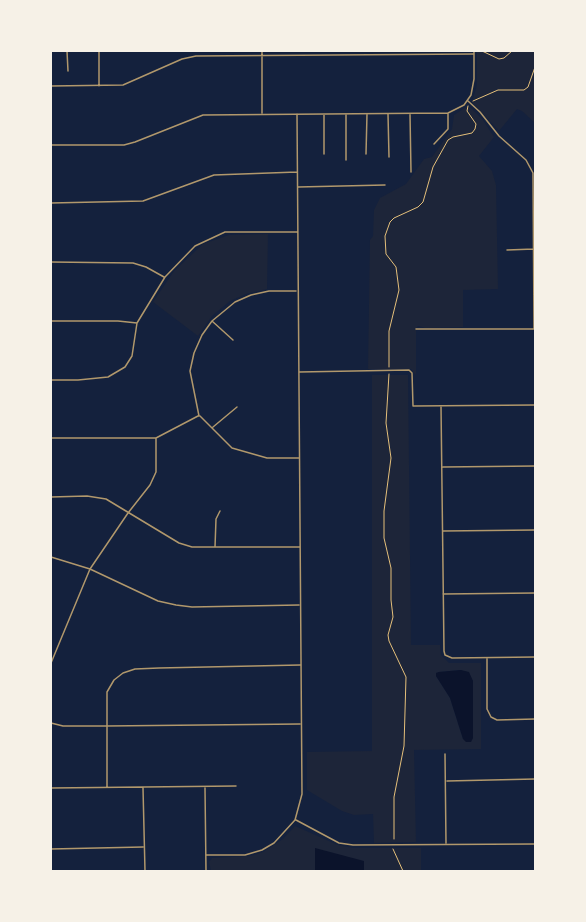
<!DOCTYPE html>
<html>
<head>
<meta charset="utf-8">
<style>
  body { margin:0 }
  #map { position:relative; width:586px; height:922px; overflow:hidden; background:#14213d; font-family:"Source Sans 3",sans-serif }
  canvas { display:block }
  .frame { position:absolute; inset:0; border:52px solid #f6f1e7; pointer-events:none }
</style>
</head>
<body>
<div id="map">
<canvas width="586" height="922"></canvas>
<div class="frame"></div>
</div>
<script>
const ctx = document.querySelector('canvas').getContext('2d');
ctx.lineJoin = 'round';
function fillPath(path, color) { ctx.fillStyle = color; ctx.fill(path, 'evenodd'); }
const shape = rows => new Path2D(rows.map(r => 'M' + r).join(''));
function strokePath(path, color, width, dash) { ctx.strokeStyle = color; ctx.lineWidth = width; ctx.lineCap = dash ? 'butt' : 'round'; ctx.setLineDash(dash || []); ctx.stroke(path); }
const green = shape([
  [477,51,535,51,535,123,522,111,517,109,499,131,472,102,477,85],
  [466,107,471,108,483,120,494,137,479,156,492,171,496,185,498,289,463,290,463,327,426,328,418,326,416,328,416,375,411,369,368,369,370,240,373,236,374,210,380,198,406,184,424,159,432,157,452,129,454,115],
  [268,234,267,289,246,294,230,301,212,316,198,336,153,302,174,271,203,244,229,235],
  [372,375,408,375,411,645,440,645,441,655,449,663,481,663,481,749,414,750,416,842,374,843,373,814,354,815,342,811,307,790,307,752,372,751],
  [461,670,473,681,473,738,463,739,450,698,436,676,436,673,439,672],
  [295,826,338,845,354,848,421,848,421,871,211,871,209,862,212,858,250,856,263,852,283,839]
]);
const water = shape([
  [461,670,469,672,473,681,473,738,471,742,466,742,463,739,450,698,436,676,436,673,439,672],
  [315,848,364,861,364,871,315,871]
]);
const path = shape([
  [482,51,499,59,504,58,512,51],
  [473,101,498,90,524,90,528,87,535,67],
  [389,367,389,331,399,290,396,267,386,254,385,236,390,222,394,218,418,207,423,202,433,167,448,140,453,137,472,133,475,129,476,124,467,111,468,106],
  [389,374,386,423,391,458,384,511,384,538,391,568,391,600,393,617,388,635,389,641,406,677,404,746,394,797,394,839],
  [393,849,403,871]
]);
const minor = shape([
  [67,51,68,71],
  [99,51,99,86],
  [262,51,262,113],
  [51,86,123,85,182,59,196,56,473,54],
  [468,101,480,112,499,136,526,160,533,173,534,329],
  [388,114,389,157],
  [410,114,411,172],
  [324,115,324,154],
  [434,144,448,129,448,114],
  [51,145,124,145,135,142,203,115,448,113,464,105,471,95,474,79,474,51],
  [366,154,367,114],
  [346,160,346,115],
  [298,187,385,185],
  [51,203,143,201,214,175,297,172],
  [507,250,534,249],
  [51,262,133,263,146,267,164,277],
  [51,321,118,321,137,323],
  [212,321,233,340],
  [416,329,535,329],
  [299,372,409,370,412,373,413,406,535,405],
  [51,380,78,380,108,377,125,367,132,356,137,323,165,277,195,246,225,232,297,232],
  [441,406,444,651,445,655,452,658,535,657],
  [199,416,190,371,194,353,202,335,212,321,235,302,251,295,269,291,296,291],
  [200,416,232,448,267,458,299,458],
  [213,427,237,407],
  [51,438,156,438,198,416],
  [443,467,535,466],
  [51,497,87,496,106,499,179,543,192,547,300,547],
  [443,531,535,530],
  [215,547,216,519,220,511],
  [51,557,90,569,158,601,176,605,192,607,299,605],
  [443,594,535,593],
  [487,658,487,709,491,717,497,720,535,719],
  [51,663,90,569,128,513,150,485,156,472,156,438],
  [51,723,63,726,106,726,300,724],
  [445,754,446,843],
  [447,781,535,779],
  [107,787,107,692,114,680,123,673,135,669,159,668,300,665],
  [51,788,236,786],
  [143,788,145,871],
  [205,788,206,871],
  [296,820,339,843,353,845,535,844],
  [51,849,143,847],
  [206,855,245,855,262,850,274,843,295,820,302,794,297,114]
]);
fillPath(green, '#1d2539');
fillPath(water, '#0b132b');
strokePath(path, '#e5c07b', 1);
strokePath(minor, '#b1986c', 1.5);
</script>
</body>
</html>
